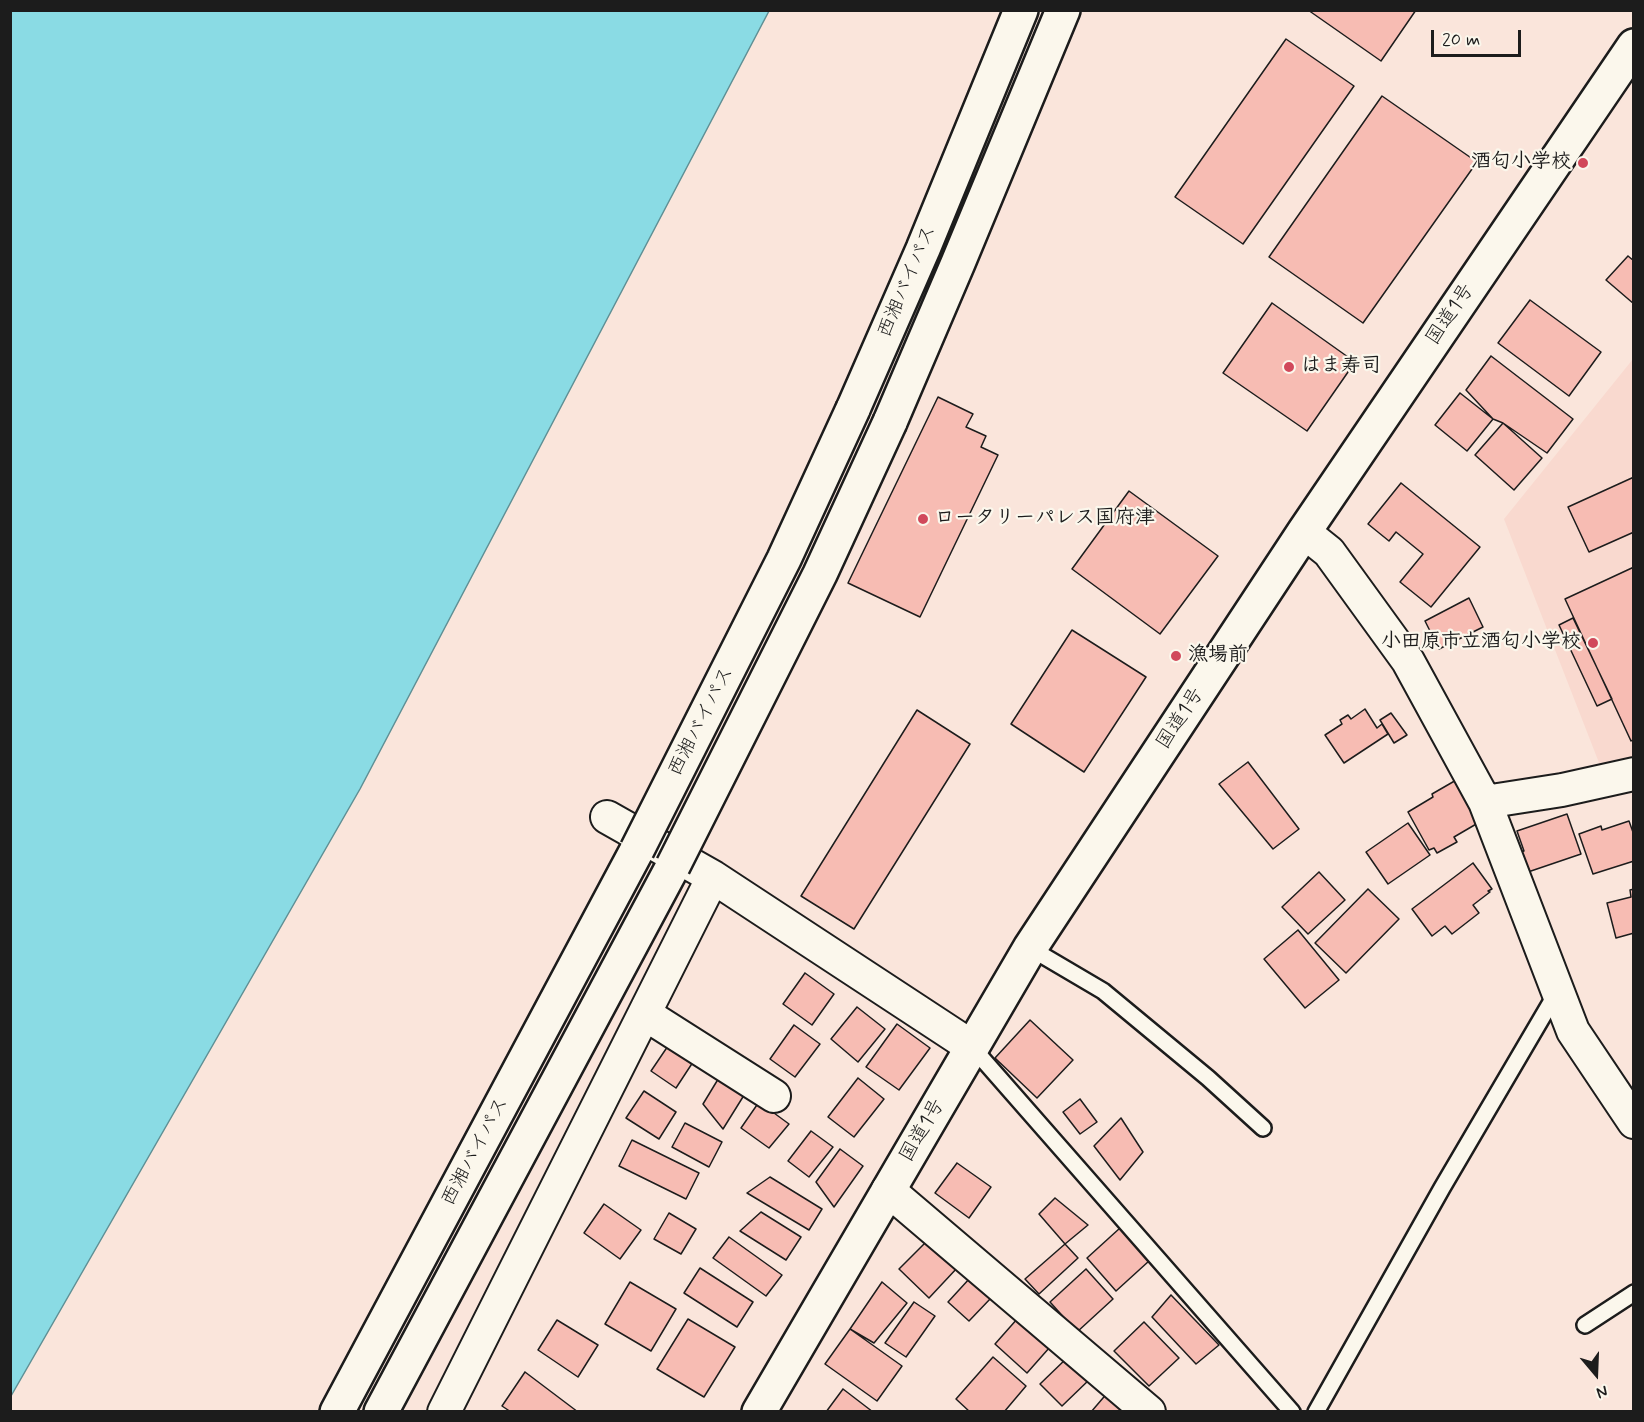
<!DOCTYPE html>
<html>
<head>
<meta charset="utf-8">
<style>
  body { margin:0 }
  #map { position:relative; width:1644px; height:1422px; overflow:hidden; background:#fae5db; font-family:Mynerve,sans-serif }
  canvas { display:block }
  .frame { position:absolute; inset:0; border:12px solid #1c1c1c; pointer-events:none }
  .north { position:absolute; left:1566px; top:1344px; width:60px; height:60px; -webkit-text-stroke:4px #fbf7ec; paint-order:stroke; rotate:161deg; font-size:16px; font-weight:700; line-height:24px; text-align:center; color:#1c1c1c }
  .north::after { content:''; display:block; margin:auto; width:21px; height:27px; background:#1c1c1c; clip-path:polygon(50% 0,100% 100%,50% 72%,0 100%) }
  .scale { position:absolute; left:1431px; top:30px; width:90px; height:27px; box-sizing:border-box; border:3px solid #1c1c1c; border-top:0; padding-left:8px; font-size:18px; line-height:21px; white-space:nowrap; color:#1c1c1c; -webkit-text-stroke:4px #fbf7ec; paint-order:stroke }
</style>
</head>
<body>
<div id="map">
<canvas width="1644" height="1422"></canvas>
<div class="frame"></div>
<div class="north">N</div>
<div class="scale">20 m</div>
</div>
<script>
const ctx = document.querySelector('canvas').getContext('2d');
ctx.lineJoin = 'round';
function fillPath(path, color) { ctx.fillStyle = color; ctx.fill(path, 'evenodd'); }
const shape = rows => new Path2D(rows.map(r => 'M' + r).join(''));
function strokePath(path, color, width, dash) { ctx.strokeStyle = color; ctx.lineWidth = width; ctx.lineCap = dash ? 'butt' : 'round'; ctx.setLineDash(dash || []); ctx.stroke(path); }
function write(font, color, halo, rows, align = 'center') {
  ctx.font = font + ' Mynerve,"Klee One",sans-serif'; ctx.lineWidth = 4.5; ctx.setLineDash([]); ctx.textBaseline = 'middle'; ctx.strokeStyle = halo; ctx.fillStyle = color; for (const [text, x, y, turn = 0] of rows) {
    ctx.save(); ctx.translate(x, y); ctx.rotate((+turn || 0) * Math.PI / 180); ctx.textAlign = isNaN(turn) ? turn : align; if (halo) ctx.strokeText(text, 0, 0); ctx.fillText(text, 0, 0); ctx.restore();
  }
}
const built = shape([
  [1633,359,1633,770,1603,773,1504,519]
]);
const water = shape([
  [11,10,769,11,360,789,11,1396,11,10]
]);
const building = shape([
  [1308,10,1416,10,1381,61,1308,10],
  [1286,39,1354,86,1243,244,1175,197,1286,39],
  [1382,96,1477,162,1363,323,1269,257,1382,96],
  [1628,256,1634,261,1634,304,1606,280,1628,256],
  [1530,300,1601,352,1569,396,1498,343,1530,300],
  [1272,303,1355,362,1307,431,1223,373,1272,303],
  [1491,356,1573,419,1547,453,1503,423,1493,419,1466,390,1491,356],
  [1460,393,1493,419,1467,451,1435,425,1460,393],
  [938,397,973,414,966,427,986,436,981,447,998,455,920,617,848,583,938,397],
  [1503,423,1542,458,1514,490,1475,455,1503,423],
  [1634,477,1634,532,1589,552,1568,507,1634,477],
  [1401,483,1480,547,1431,607,1400,582,1423,554,1396,532,1389,541,1368,524,1401,483],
  [1129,491,1218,556,1160,634,1072,569,1129,491],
  [1634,567,1634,739,1631,741,1565,599,1634,567],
  [1469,598,1483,627,1439,649,1425,621,1469,598],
  [1573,618,1612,699,1597,706,1559,625,1573,618],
  [1072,630,1146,677,1084,772,1011,724,1072,630],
  [1365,709,1377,728,1382,724,1388,734,1344,763,1325,735,1342,724,1340,720,1348,715,1351,719,1365,709],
  [917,710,970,744,854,929,801,896,917,710],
  [1391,713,1407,735,1394,743,1380,720,1391,713],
  [1248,762,1299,829,1273,849,1219,784,1248,762],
  [1458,779,1473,807,1470,808,1478,823,1454,837,1457,842,1437,853,1434,848,1429,850,1408,812,1433,797,1432,794,1458,779],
  [1567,814,1581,854,1528,872,1521,852,1524,851,1517,831,1567,814],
  [1629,821,1634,835,1634,861,1593,874,1579,834,1601,826,1602,830,1629,821],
  [1408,823,1430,855,1388,884,1366,852,1408,823],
  [1473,863,1492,889,1488,891,1490,892,1473,905,1479,913,1452,934,1445,926,1432,936,1412,909,1473,863],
  [1319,872,1345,900,1308,934,1282,907,1319,872],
  [1368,889,1399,919,1346,973,1315,943,1368,889],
  [1634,889,1634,933,1616,938,1607,903,1631,897,1630,890,1634,889],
  [1298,930,1339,980,1305,1008,1264,959,1298,930],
  [805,973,834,994,812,1025,783,1004,805,973],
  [857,1007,885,1029,858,1062,831,1039,857,1007],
  [1030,1020,1073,1060,1037,1098,995,1058,1030,1020],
  [897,1024,930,1048,899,1090,866,1067,897,1024],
  [794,1025,820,1044,795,1077,770,1059,794,1025],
  [670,1043,695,1059,676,1088,651,1071,670,1043],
  [720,1076,746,1092,723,1129,703,1104,720,1076],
  [858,1078,884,1099,854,1137,828,1117,858,1078],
  [644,1091,676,1112,659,1139,626,1118,644,1091],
  [1080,1099,1097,1122,1080,1134,1063,1112,1080,1099],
  [759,1102,789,1124,769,1148,741,1128,759,1102],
  [1121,1118,1143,1152,1120,1180,1094,1146,1121,1118],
  [685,1123,722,1142,709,1167,672,1147,685,1123],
  [811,1131,833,1147,809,1177,788,1161,811,1131],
  [632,1140,699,1173,686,1199,619,1166,632,1140],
  [840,1149,863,1166,834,1207,816,1182,840,1149],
  [957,1163,991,1187,969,1218,935,1193,957,1163],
  [770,1177,822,1209,809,1230,747,1193,770,1177],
  [1055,1198,1088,1225,1065,1244,1039,1214,1055,1198],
  [604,1204,641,1230,620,1259,584,1233,604,1204],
  [761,1212,801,1237,786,1260,740,1231,761,1212],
  [669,1213,696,1229,681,1254,654,1239,669,1213],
  [1120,1228,1149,1261,1116,1291,1087,1258,1120,1228],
  [729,1237,782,1275,766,1296,713,1258,729,1237],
  [929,1239,958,1267,929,1298,899,1269,929,1239],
  [1065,1244,1078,1258,1039,1294,1025,1279,1065,1244],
  [700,1268,753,1302,737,1327,684,1293,700,1268],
  [1086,1269,1113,1299,1077,1332,1050,1302,1086,1269],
  [970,1278,991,1298,969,1321,948,1302,970,1278],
  [630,1282,676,1309,651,1351,605,1324,630,1282],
  [882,1282,907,1303,874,1343,850,1329,882,1282],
  [1171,1295,1219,1345,1196,1364,1152,1317,1171,1295],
  [914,1302,935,1316,906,1357,885,1343,914,1302],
  [1018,1318,1050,1347,1027,1373,995,1344,1018,1318],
  [688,1319,735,1347,704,1397,657,1369,688,1319],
  [557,1320,598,1345,578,1377,538,1350,557,1320],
  [1144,1322,1179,1358,1149,1386,1114,1351,1144,1322],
  [850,1329,902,1366,877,1401,825,1364,850,1329],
  [1069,1356,1091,1378,1062,1406,1040,1384,1069,1356],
  [993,1357,1026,1386,1004,1412,970,1412,956,1399,993,1357],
  [525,1372,578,1412,511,1412,502,1406,525,1372],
  [843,1389,873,1412,826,1412,843,1389],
  [1109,1391,1132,1412,1091,1412,1109,1391]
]);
const service = shape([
  [1030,948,1103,991,1208,1078,1263,1128],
  [972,1047,1292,1412],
  [1585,1325,1634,1293],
  [1316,1412,1442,1188,1557,992]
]);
const minor = shape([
  [1304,532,1329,552,1408,661,1485,802,1573,1031,1634,1122],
  [1485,802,1562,790,1634,774],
  [607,817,713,877,972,1047],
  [645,1014,774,1096],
  [888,1190,1149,1412],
  [444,1412,713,877]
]);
const trunk = shape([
  [759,1412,1030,948,1304,532,1634,46]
]);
const motorway = shape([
  [853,409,923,249,1021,10],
  [890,422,958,263,1063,10],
  [337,1412,637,850],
  [381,1412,673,866]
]);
const motorwayBridge = shape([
  [637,850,784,559,853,409],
  [673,866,820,574,890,422]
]);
const markers = [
  [1583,163,6,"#d1495b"],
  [1289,367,6,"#d1495b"],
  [923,519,6,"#d1495b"],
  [1593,643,6,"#d1495b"],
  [1176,656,6,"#d1495b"]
];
const poiNames = [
  ["酒匂小学校",1571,163,"right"],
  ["はま寿司",1301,367],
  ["ロータリーパレス国府津",935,519],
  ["小田原市立酒匂小学校",1581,643,"right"],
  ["漁場前",1188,656]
];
const streetNames = [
  ["西湘バイパス",908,282,-67],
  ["国道1号",1451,315,-56],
  ["国道1号",1181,719,-57],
  ["西湘バイパス",702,722,-63],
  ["国道1号",923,1131,-60],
  ["西湘バイパス",476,1152,-62]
];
fillPath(built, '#f9d9cf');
fillPath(water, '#8adbe4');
strokePath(water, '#5e8f94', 1.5);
fillPath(building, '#f7bcb3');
strokePath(building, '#1c1c1c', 1.5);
strokePath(service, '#1c1c1c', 20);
strokePath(minor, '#1c1c1c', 36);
strokePath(trunk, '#1c1c1c', 38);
strokePath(motorway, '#1c1c1c', 38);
strokePath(service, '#fbf7ec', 15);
strokePath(minor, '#fbf7ec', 32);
strokePath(trunk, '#fbf7ec', 33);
strokePath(motorway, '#fbf7ec', 33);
strokePath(motorwayBridge, '#1c1c1c', 38, []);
strokePath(motorwayBridge, '#fbf7ec', 33);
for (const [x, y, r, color] of markers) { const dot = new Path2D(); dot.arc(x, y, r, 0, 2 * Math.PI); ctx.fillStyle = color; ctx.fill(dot); strokePath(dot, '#fbf7ec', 2); }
write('bold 20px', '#1c1c1c', '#fbf7ec', poiNames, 'left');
write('20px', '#1c1c1c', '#fbf7ec', streetNames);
</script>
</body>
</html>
